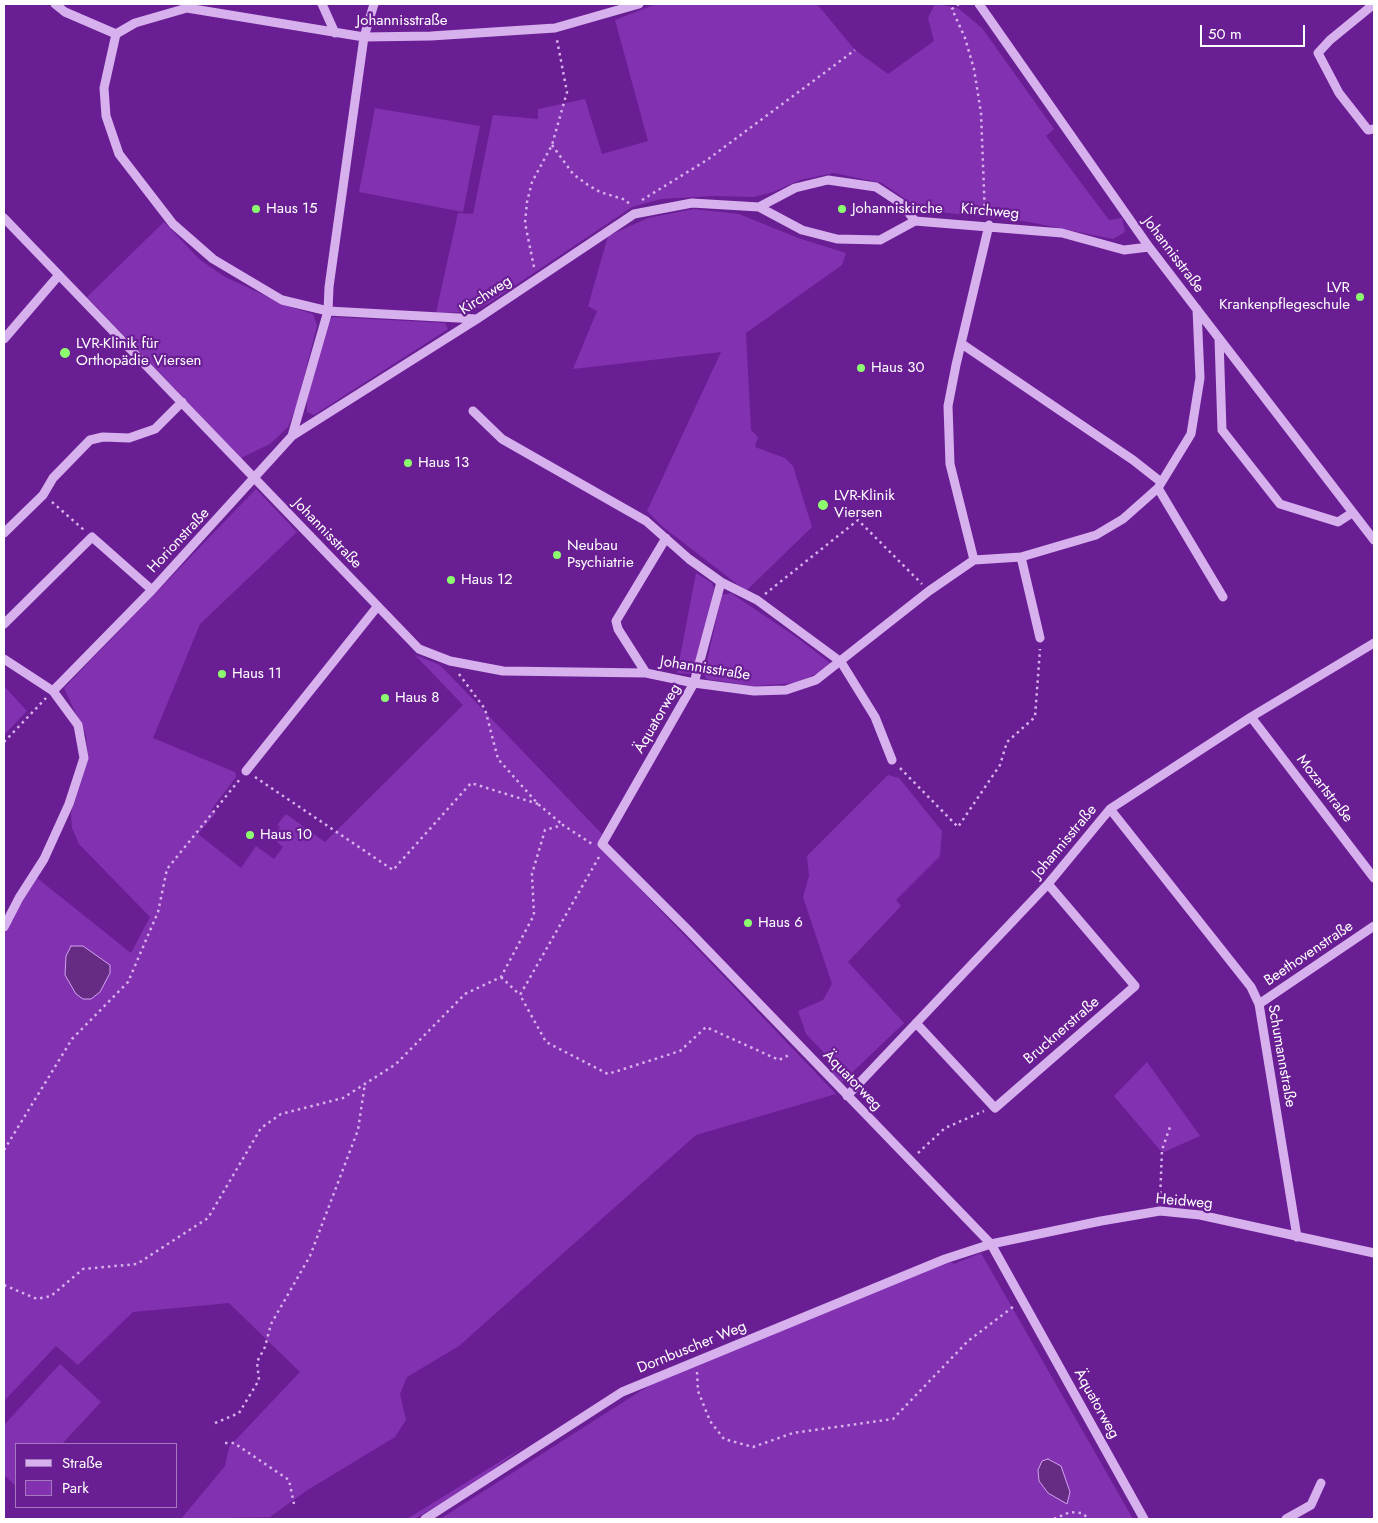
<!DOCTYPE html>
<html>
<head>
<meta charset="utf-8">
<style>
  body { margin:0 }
  #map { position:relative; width:1378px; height:1523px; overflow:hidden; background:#6a1e93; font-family:Jost,sans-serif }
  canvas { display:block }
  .frame { position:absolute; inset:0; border:5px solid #fff; pointer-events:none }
  .legend { position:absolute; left:15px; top:1443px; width:162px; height:65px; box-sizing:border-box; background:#6a1e93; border:1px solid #a678be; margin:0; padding:6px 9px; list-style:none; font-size:15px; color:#fff }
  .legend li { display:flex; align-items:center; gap:10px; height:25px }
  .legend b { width:25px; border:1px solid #a678be }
  .scale { position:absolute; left:1200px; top:25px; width:105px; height:22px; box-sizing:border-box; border:2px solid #fff; border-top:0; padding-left:6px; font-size:15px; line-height:18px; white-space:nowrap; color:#fff; -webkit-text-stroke:4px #6a1e93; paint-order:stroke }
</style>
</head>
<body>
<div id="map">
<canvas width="1378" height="1523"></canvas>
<div class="frame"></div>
<ul class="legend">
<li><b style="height:6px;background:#d7b0ee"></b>Straße</li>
<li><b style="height:14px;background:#8232b1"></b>Park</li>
</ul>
<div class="scale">50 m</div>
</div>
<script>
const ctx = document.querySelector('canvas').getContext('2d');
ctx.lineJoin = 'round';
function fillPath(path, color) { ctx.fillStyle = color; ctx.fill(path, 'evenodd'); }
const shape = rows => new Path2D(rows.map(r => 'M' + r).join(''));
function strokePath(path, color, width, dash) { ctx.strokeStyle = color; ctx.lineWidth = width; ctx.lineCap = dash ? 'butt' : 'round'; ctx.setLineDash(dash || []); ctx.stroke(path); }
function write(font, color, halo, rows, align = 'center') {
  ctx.font = font + ' Jost,sans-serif'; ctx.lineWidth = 4.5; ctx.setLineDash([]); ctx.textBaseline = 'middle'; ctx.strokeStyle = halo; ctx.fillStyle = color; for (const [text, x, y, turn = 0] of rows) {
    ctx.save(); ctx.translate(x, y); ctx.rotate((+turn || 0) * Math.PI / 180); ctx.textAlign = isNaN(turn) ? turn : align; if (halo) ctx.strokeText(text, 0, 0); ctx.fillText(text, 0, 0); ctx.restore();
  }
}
const green = shape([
  [656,4,817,4,855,50,888,74,934,41,928,18,935,4,958,8,982,28,1054,129,1046,136,1109,220,1122,218,1125,232,1113,239,1029,222,921,210,882,183,834,173,800,180,773,192,754,197,713,196,661,199,632,207,489,303,469,312,436,313,458,213,473,214,493,115,538,119,538,109,585,99,602,154,648,141,615,20],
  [375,108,480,126,463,212,359,192],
  [694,209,739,214,798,238,846,253,842,265,746,333,751,430,758,437,755,447,785,458,793,466,812,527,746,591,663,527,647,511,721,352,573,369,597,311,588,306,608,236,648,218],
  [164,222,199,259,225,277,290,307,313,314,317,326,297,404,288,427,270,444,241,458,87,297],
  [333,317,445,323,448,329,314,415,307,412,307,400,322,341,329,321],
  [256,489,297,532,200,624,153,738,235,772,236,777,211,810,216,813,198,834,241,868,256,846,274,859,283,847,272,838,280,827,277,825,286,814,325,842,463,705,415,655,440,665,602,834,597,844,836,1094,696,1135,459,1346,407,1377,400,1394,406,1420,395,1437,306,1491,270,1517,181,1519,225,1466,229,1447,300,1372,229,1303,133,1312,78,1365,56,1346,4,1401,4,935,19,905,37,878,131,953,150,917,79,844,72,828,71,813,88,761,86,735,64,688],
  [696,573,712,583,714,588,696,667,692,674,677,673],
  [731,593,799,639,830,663,829,668,796,683,753,686,706,679,704,674,722,595],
  [4,686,27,711,4,735],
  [888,775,899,778,942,831,940,856,896,900,901,906,848,962,904,1023,842,1082,831,1072,837,1066,806,1034,798,1011,823,1000,832,984,803,897,809,876,807,856],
  [1147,1062,1200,1136,1164,1152,1159,1149,1114,1096],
  [981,1253,1133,1519,440,1519,650,1385,949,1261,954,1264],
  [60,1364,101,1402,62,1444,16,1444,16,1486,4,1475,4,1425],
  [525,1446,472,1485,415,1519,407,1519]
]);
const water = shape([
  [71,946,83,946,110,965,110,973,100,992,91,999,83,999,76,994,65,975,66,956,71,946],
  [1048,1459,1061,1466,1070,1492,1067,1504,1048,1493,1039,1481,1038,1470,1042,1461,1048,1459]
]);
const path = shape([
  [959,4,952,9,965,38,974,69,981,113,985,216],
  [552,145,573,174,588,185,600,192,626,200,629,204],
  [642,200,707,160,855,50],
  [534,267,525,223,527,202,532,182,552,145,567,92,557,40],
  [52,502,84,530],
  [765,594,858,520,922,584],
  [459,674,485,709,498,759,538,804,563,825],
  [4,742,46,698],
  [900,768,958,827,1000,765,1007,742,1035,717,1040,649],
  [255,777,393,870,471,783,538,804],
  [599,857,520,995,546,1042,608,1074,680,1051,706,1027,779,1060,791,1054],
  [501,977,520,995],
  [4,1150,72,1039,128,982,158,912,167,869,240,779],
  [918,1153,945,1128,984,1111],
  [1160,1200,1162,1150,1171,1124],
  [4,1285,37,1299,51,1296,83,1269,137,1264,208,1218,261,1128,281,1114,343,1098,396,1064,465,994,501,977,534,915,532,874,545,830,563,825,592,844],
  [697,1372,698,1391,710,1421,724,1439,753,1447,793,1433,893,1419,968,1341,1013,1307],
  [215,1423,239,1413,259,1380,257,1362,265,1347,271,1324,310,1256,358,1130,365,1083],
  [225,1443,234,1443,289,1480,294,1504],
  [1054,1519,1070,1512,1082,1513,1089,1519]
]);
const minor = shape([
  [55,4,65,12,116,34,135,23,187,8,364,37,431,36,555,28,639,4],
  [322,4,335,33],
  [979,4,1149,247,1374,540],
  [1374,4,1330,40,1318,53,1339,93,1368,130,1374,129],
  [116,34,104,88,106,116,119,154,173,224,213,259,282,300,328,311,477,319],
  [759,207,795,188,828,180,876,187,902,204,915,221],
  [4,218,419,649,450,661,503,671,646,673,694,683,754,691,786,690,816,680,929,591,974,560,1021,557,1096,535,1123,519,1158,488,1191,434,1200,378,1197,309],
  [4,339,59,275],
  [1219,339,1222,430,1280,504,1338,522,1352,513],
  [962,344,1133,460,1161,482],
  [473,411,502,439,646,521,689,559,721,582,757,600,841,662,875,717,892,760],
  [292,436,328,311,329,287,364,37,374,4],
  [1158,488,1223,597],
  [4,533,43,495,53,478,90,440,103,437,129,438,155,429,182,402],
  [1021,557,1040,638],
  [974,560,950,464,948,406,956,365,989,225],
  [721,582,694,683,602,844,688,930,991,1244,1144,1519],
  [4,624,92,537,152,590],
  [4,659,53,691,78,725,84,758,69,804,44,859,19,898,4,927],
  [646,673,618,629,616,621,666,538],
  [53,691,152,590,292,436,477,319,634,214,692,203,759,207,802,230,837,239,880,240,915,221,1062,233,1124,250,1149,247],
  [1251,717,1374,878],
  [246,771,377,607],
  [1110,809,1251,987,1259,1004,1297,1237],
  [1259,1004,1374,926],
  [916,1023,995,1108,1135,986,1048,884],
  [847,1096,1048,884,1110,809,1251,717,1374,643],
  [425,1519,622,1392,945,1259,991,1244,1101,1221,1160,1211,1200,1215,1374,1253],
  [1286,1519,1311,1505,1321,1483]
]);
const markers = [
  [256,209,5,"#8cfd6f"],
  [842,209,5,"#8cfd6f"],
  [1360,297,5,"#8cfd6f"],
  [65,353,6,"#8cfd6f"],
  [861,368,5,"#8cfd6f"],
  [408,463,5,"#8cfd6f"],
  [823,505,6,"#8cfd6f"],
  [557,555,5,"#8cfd6f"],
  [451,580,5,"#8cfd6f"],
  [222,674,5,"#8cfd6f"],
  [385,698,5,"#8cfd6f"],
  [250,835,5,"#8cfd6f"],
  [748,923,5,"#8cfd6f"]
];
const streetNames = [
  ["Johannisstraße",402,21],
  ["Kirchweg",990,212,5],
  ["Johannisstraße",1173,255,53],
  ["Kirchweg",486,296,-33],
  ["Johannisstraße",327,534,46],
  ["Horionstraße",179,541,-47],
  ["Johannisstraße",705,669,9],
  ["Äquatorweg",658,719,-60],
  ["Mozartstraße",1324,789,52],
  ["Johannisstraße",1065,842,-50],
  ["Beethovenstraße",1309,954,-34],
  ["Brucknerstraße",1062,1031,-41],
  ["Schumannstraße",1281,1056,80],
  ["Äquatorweg",852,1081,46],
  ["Heidweg",1184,1202,5],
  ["Dornbuscher Weg",692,1348,-22],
  ["Äquatorweg",1096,1404,61]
];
const poiNames = [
  ["Haus 15",266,209],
  ["Johanniskirche",852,209],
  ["LVR",1350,288,"right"],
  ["Krankenpflegeschule",1350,305,"right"],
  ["LVR-Klinik für",76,344],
  ["Orthopädie Viersen",76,361],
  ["Haus 30",871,368],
  ["Haus 13",418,463],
  ["LVR-Klinik",834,496],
  ["Viersen",834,513],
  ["Neubau",567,546],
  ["Psychiatrie",567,563],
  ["Haus 12",461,580],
  ["Haus 11",232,674],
  ["Haus 8",395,698],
  ["Haus 10",260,835],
  ["Haus 6",758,923]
];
fillPath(green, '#8232b1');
fillPath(water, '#662c84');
strokePath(water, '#d3a3f0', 1);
strokePath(path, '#d7b0ee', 2.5, [2.5, 4]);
strokePath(minor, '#d7b0ee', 9);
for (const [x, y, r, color] of markers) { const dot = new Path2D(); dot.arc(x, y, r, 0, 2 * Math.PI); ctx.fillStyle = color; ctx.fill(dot); strokePath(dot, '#6a1e93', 2); }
write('15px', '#fff', '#6a1e93', streetNames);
write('15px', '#fff', '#6a1e93', poiNames, 'left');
</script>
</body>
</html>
